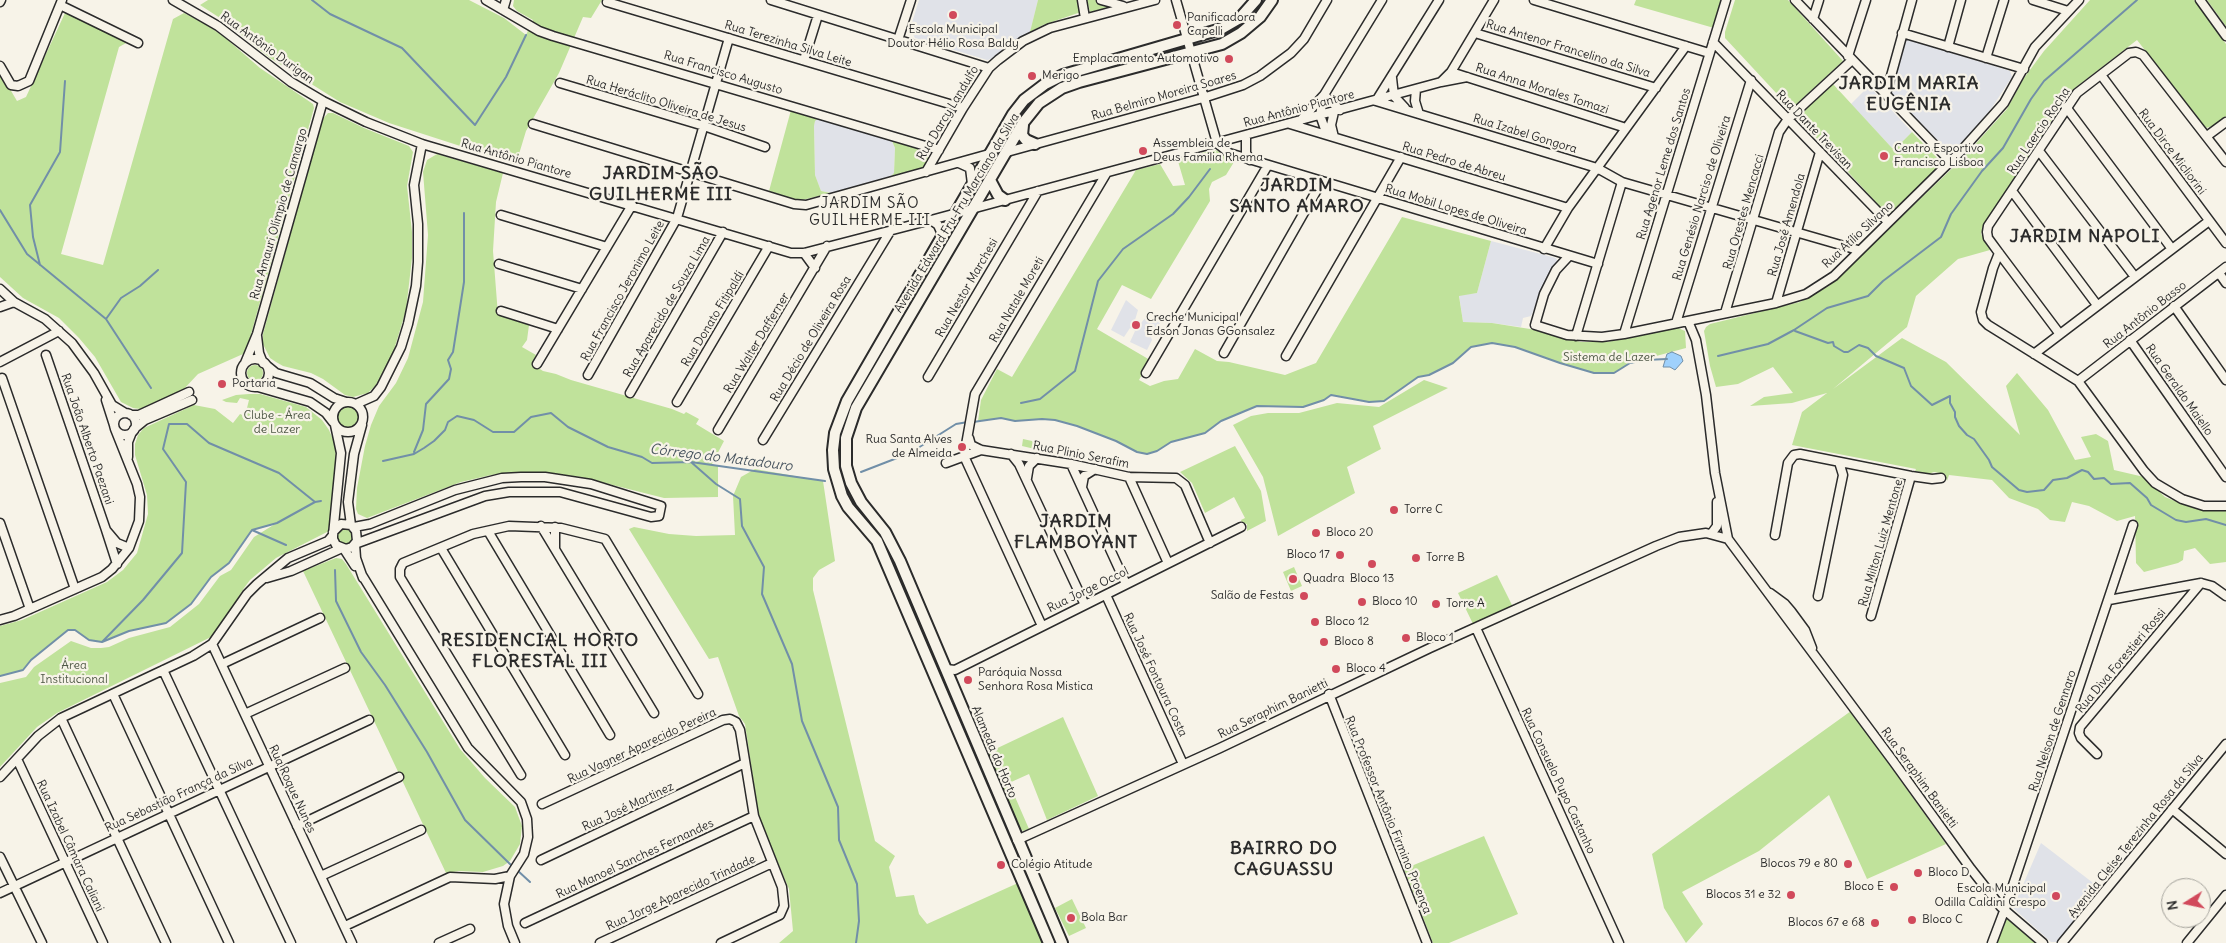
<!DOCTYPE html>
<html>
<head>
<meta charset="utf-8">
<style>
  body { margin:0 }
  #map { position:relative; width:2226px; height:943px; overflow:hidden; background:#f7f3e8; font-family:Delius,sans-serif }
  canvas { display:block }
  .north { position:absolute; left:2161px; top:878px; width:50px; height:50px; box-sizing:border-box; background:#f7f3e8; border:1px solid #a5a39c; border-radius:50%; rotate:260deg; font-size:14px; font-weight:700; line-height:20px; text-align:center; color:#2b2b2b }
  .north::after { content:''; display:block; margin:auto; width:18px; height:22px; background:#d1495b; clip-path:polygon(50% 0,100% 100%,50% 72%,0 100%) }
</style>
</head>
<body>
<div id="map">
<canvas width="2226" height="943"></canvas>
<div class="north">N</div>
</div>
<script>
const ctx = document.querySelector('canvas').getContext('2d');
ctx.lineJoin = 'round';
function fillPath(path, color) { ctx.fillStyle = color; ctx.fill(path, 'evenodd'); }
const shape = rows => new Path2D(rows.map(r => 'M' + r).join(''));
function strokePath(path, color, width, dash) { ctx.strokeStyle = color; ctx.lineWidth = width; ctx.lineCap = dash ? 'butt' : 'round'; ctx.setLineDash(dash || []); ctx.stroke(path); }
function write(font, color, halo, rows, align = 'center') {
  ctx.font = font + ' Delius,sans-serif'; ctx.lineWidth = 4.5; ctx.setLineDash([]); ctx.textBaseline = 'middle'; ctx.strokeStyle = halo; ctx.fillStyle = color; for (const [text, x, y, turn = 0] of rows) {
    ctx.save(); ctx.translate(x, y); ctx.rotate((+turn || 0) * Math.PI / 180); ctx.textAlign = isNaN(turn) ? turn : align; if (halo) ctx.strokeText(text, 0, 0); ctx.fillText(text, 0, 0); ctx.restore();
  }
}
const built = shape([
  [919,0,1038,0,1030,32,993,59,987,60,915,38,910,29],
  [1910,40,2010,71,2012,77,1991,109,1964,142,1952,150,1948,150,1890,93,1905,41],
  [1869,86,1912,132,1896,148,1892,148,1851,104],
  [818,118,892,141,895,148,894,174,891,176,831,193,821,191,815,175,814,126,815,120],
  [1491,241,1556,258,1558,262,1548,277,1531,316,1523,318,1521,327,1492,323,1463,322,1459,295,1477,293],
  [1126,300,1138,310,1135,320,1141,323,1147,316,1160,323,1156,332,1154,332,1151,337,1152,340,1147,350,1130,342,1135,331,1130,328,1124,337,1111,330],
  [2041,843,2101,889,2057,942,2051,942,2013,908]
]);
const green = shape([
  [208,0,469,0,504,18,526,35,533,20,517,11,513,6,514,0,602,0,591,18,583,17,559,73,526,131,516,164,389,123,340,102,270,58,220,18,200,5],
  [1038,0,1077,0,1081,12,1043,25,1030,32],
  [1087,0,1095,0,1113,7,1090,12],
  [1636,0,1723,0,1714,28,1634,5],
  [1735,0,1788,0,1843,61,1791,109,1725,38,1725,32],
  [2090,0,2194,0,2226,44,2226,116,2213,126,2206,128,2137,40,2071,91,2062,104,1983,226,1981,234,1990,250,1958,259,1916,296,1907,327,1833,389,1902,338,1946,362,2020,435,2006,386,2017,373,2048,410,2075,460,2091,457,2081,437,2096,434,2108,441,2114,470,2144,477,2165,497,2180,503,2210,510,2226,509,2226,562,2210,564,2195,548,2184,551,2183,560,2178,563,2144,572,2136,563,2135,516,2117,521,2089,506,2072,502,2065,522,2050,520,2038,509,2009,498,1992,480,1949,475,1947,481,1945,474,1934,472,1928,474,1915,471,1916,469,1792,445,1802,412,1827,393,1792,403,1750,406,1764,397,1793,393,1773,367,1738,384,1716,387,1710,366,1704,331,1706,327,1710,324,1800,302,1829,286,1961,160,2007,109,2024,78,2044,51],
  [2207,0,2226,0,2226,26,2225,25],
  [65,13,69,13,128,42,119,47,61,254,103,265,173,19,184,13,203,23,222,35,260,68,313,104,314,108,248,345,243,354,198,374,183,390,140,409,133,408,121,402,95,357,79,338,59,318,23,298,0,277,0,72,17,101,26,97],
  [1833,84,1892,148,1896,148,1912,132,1943,164,1889,214,1886,213,1797,117],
  [791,110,818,118,815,121,814,126,815,175,821,191,831,193,798,201,769,191],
  [328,113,333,113,364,128,409,146,413,152,407,186,412,232,412,258,406,310,394,350,376,385,368,393,353,397,345,395,323,379,311,373,283,366,276,362,270,358,263,344,263,334,322,120],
  [892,141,927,150,929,159,926,164,922,168,891,176,894,173,895,148],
  [1216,150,1234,162,1226,175,1212,182,1209,189,1210,201,1151,299,1122,285,1097,329,1150,360,1139,380,1150,386,1164,381,1178,379,1195,349,1217,361,1229,362,1285,375,1316,363,1402,217,1491,241,1477,293,1459,296,1463,322,1492,323,1530,329,1581,342,1607,342,1678,328,1685,331,1686,348,1630,363,1614,373,1594,373,1560,363,1515,347,1492,343,1471,347,1453,363,1429,375,1418,377,1384,401,1369,402,1331,395,1324,400,1303,407,1257,406,1221,421,1205,433,1171,442,1157,451,1147,454,1137,452,1117,441,1077,426,1055,420,1042,419,1015,421,1001,418,978,421,981,400,997,369,1012,377,1136,170,1160,164,1173,186,1185,185,1177,158],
  [437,154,503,173,496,202,493,251,498,315,529,325,527,340,522,347,536,355,532,364,543,371,556,374,571,380,672,409,684,414,686,412,699,419,696,424,724,441,712,464,718,466,718,497,664,498,581,477,542,472,516,472,491,475,461,482,367,518,358,514,356,509,357,488,365,446,371,425,379,406,396,383,408,358,423,302,428,235,423,172,427,160],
  '247 373a8 8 0 1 1 16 0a8 8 0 1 1-16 0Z',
  [1424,380,1448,388,1373,426,1381,449,1347,467,1355,493,1278,536,1263,477,1233,425,1251,416,1268,413,1299,413,1337,403,1379,407],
  [249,394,260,394,306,407,322,420,329,430,335,444,336,457,329,531,276,558,250,580,244,588,215,635,57,713,37,727,0,767,0,683,26,677,34,667,71,641,91,648,101,648,109,647,129,638,170,627,199,604,220,576,231,570,254,537,275,524,252,530,229,563,211,577,191,604,166,623,129,631,102,642,89,640,75,630,68,630,31,660,23,670,0,676,0,626,22,620,107,582,123,570,137,553,148,514,147,495,135,455,135,444,138,435,144,428,194,405,215,409,233,423,240,414,245,416,249,400,240,398,237,403,226,402,222,400,236,395],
  '337 417a12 12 0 1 1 24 0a12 12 0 1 1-24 0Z',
  [1023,439,1041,443,1039,450,1022,446],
  [1235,446,1261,491,1266,521,1247,531,1247,524,1242,523,1241,520,1245,518,1234,497,1205,513,1192,483,1180,472],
  [755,469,823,481,835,561,819,570,813,578,813,590,875,841,895,856,889,867,896,897,914,895,919,914,927,924,1018,883,1043,943,779,943,793,931,789,889,759,818,745,724,739,716,718,657,709,659,629,529,634,527,669,534,696,536,735,535,733,496,741,477],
  '337 536a8 8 0 1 1 16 0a8 8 0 1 1-16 0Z',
  [336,558,342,559,346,564,460,749,485,778,515,807,522,826,520,844,510,861,503,866,483,872,459,871,446,873,303,571],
  [1294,567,1302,586,1291,591,1283,572],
  [1497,575,1513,607,1474,626,1458,593],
  [1851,711,1946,844,1867,879,1829,795,1759,851,1682,892,1703,924,1686,943,1664,908,1652,854],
  [1063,717,1098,796,1047,820,1029,774,1009,783,1029,829,1023,831,1020,828,987,753],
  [1484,836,1518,914,1449,943,1433,943,1404,869],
  [1072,899,1086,928,1069,936,1055,908],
  [2007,919,2010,921,2036,943,1996,943,2004,921]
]);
const water = shape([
  [1672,352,1681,356,1683,361,1675,370,1670,367,1663,367,1667,354,1672,352]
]);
const stream = shape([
  [312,0,330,14,402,48,475,125,506,77,526,35],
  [0,210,27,254,106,319,151,388],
  [40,265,33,237,30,205,60,152,65,81],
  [106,319,121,298,140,286,158,270],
  [1795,331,1828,343,1833,342,1834,346,1844,352,1848,352,1859,345,1868,348,1876,356,1904,368,1911,386,1932,405,1950,396,1950,403,1955,412,1955,417,1959,426,1967,435,1974,439,1989,460,1992,467,2019,490,2027,492,2044,490,2053,480,2067,478,2082,470,2088,472,2094,479,2104,478,2111,484,2130,483,2147,498,2151,505,2176,520,2186,522,2206,519,2226,525],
  [1718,356,1768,344,1794,330,1827,308,1868,296,1883,281,1941,237,1951,214,1982,171,2003,148,2031,99,2044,81,2137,0],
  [1021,403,1040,399,1075,371,1098,281,1123,249,1173,214,1189,197,1210,169],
  [973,422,1001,418,1015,421,1042,419,1055,420,1077,426,1116,441,1137,452,1147,454,1157,451,1171,442,1205,433,1221,421,1257,406,1303,407,1324,400,1331,395,1369,402,1384,401,1418,377,1429,375,1453,363,1471,347,1492,343,1515,347,1560,363,1594,373,1614,373,1630,363,1645,360,1667,359],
  [414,452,423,430,426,404,449,379,451,369,448,360,453,352,464,282,464,213],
  [383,461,414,454,424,448,434,441,445,430,448,422,457,416,474,420,493,432,514,432,531,417,551,413,568,427,608,447,642,457,652,463,691,462,825,481],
  [691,462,716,484,740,499,742,526,764,567,762,594,792,664,802,721,838,807,839,840,857,884,859,921,856,943],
  [861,472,910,453,956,424,968,422],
  [252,530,286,545],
  [335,570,336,601,361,652,385,685,427,752,465,820,513,867],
  [102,642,143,600,182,553,186,482,163,449,169,424,187,424,209,443,279,473,315,502],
  [0,676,23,670,31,660,68,630,75,630,89,640,102,642,129,631,166,623,191,604,211,577,229,563,252,530,277,523,315,502,321,501],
  [517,870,530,882]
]);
const minor = shape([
  [173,0,218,26,291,82,323,101,366,122,422,144,791,253,804,253,931,220,1441,82,1451,72,1494,0],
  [486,0,539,31,553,36,939,150],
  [771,0,989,68],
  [1082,0,1085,18],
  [1101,0,1123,6],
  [1176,0,1217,143,1229,153,1598,264],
  [1439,0,1376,101,1597,168,1622,182,1858,250],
  [1534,0,1709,53],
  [1795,0,1951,162],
  [2033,0,2068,11],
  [2200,0,2226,36],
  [0,2,1,0],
  [607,2,963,108],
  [60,5,138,43],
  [503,10,506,0],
  [1813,19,1819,0],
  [1475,33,1656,88],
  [1902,33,2024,69],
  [898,40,911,0],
  [1713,42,1888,222],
  [1948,47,1961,0],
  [1848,56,1866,0],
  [1986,58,2004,0],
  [804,60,818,15],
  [0,66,11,85,18,86,29,81,62,0],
  [1451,72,1626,128],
  [2101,75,2226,243],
  [1392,78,1394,96,1405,108],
  [1441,82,1467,77],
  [560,83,704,126,765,147],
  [1416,89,1415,101,1419,114],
  [1886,94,1912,0],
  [2066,107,2172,249],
  [1334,112,1331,125,1334,137],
  [1300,121,1324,95,1340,110],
  [533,124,794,204,806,205,989,154],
  [1290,124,1568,208],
  [1246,135,1246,153,1250,160],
  [1327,135,1320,115,1324,95,1382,0],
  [2207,136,2226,122],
  [2039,151,2135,277],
  [1007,152,1203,98,1243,85,1260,76,1291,53,1304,39,1327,0],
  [959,163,970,168,972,184],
  [926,172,963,108,989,68,998,60,1023,41,1050,28,1155,0],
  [2012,191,2097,305],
  [501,215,607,247],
  [931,220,938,225,941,232,940,239],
  [1544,249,1568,208,1686,46],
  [804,253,815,268],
  [1999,253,1993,268,1981,312,1983,320,1988,325,2078,381,2144,471,2155,483,2182,499,2204,506,2226,506],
  [1569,256,1556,270,1544,294,1535,325,1567,335,1602,337,1624,334,1776,303,1806,294,1834,276,1961,151,2004,103,2035,47,2079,0],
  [499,264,582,289],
  [2219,273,2226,283],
  [0,289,14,302,45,319,72,343,94,373,112,405,125,413],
  [1776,303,1820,152],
  [2174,306,2226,380],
  [0,307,14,302],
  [501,311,558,329],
  [1725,313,1779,132,1788,119,1852,60],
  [1688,321,1696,340,1706,395,1715,473,1728,539],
  [1676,323,1751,80],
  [2059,333,1999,253,1988,238,1987,232,1988,226,2077,93,2129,53,2136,52,2143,55,2226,162],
  [1624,334,1726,0],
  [257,336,259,353,263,363],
  [1576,336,1622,182],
  [2130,340,2226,477],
  [1224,353,1322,181],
  [2034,354,2209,221],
  [46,355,106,530],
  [1286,356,1401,157],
  '241 373a14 14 0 1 1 28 0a14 14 0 1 1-28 0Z',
  [0,362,59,331],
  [245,363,257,334,323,101],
  [265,364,276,373,310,383,334,398,346,402],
  [537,364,632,205],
  [1146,373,1268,165],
  [588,375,677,218,729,38],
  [928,377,1038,191],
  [2,378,75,589],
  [2078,381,2226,267],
  [258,387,310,402,326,413,333,422],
  [630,393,723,232],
  [106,400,114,425],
  '333 417a15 15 0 1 1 30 0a15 15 0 1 1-30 0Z',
  [677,402,769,246],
  [356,404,374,396,381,387,401,347,408,324,416,286,418,262,418,224,414,185,422,144],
  '114 424a11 11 0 1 1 22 0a11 11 0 1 1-22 0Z',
  [131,415,139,415,189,392],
  [134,429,145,420,192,400],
  [718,430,827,246],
  [969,438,971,445,981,450,1071,464,1129,477,1176,478,1185,485,1210,543],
  [763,440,891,230],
  [1011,454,1019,464,1085,605],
  [128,457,128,442,132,432],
  [946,463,981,450],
  [1071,464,1126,584],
  [1129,477,1168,563],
  [1027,478,1029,466,1037,458],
  [1082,487,1084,476,1095,469],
  [0,523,30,609],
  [351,525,348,502,354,454,362,425],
  [541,526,654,713],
  [354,527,370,524,455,490,502,478,521,477,545,477,591,484,661,506,659,516,651,517,560,492,509,492,485,496,355,544,356,558,363,578],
  [555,527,555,548],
  [488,531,610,735],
  [333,532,341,524,351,525,356,531,357,541,352,547,346,549,336,545,333,539,333,535,341,453,335,425],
  [1711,534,1717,526,1717,502],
  [1775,535,1788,463,1794,455,1800,454,1911,476,1932,479,1941,478],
  [441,548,565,755],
  [344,549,355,566],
  [117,564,106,530,117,543,129,548],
  [362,575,468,748,521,802,527,819,528,837,524,854,510,876,504,904,508,926,515,943],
  [267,578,291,571,342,548],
  [1770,593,1785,604,1791,611,1805,630,1812,648],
  [1106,595,1183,764],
  [1818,596,1843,475,1839,462],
  [2109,600,2201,583,2212,586,2226,596],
  [1871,616,1911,476],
  [0,620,14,616,102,577,112,569,129,548,139,521,140,497,137,484,115,429],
  [1042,626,964,456,975,394,1106,174],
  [1476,628,1619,943],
  [212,644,352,943],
  [222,664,320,618],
  [946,669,955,670,1241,527],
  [163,670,291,943],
  [113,694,229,943],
  [1329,694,1427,943],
  [245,714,345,668],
  [61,718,166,943],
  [2097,754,2081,738,2079,733,2080,727,2201,583],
  [17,759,103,943],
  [521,775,400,577,400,569,403,563,473,534,509,526,561,528,605,539,698,694],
  [0,777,38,736,61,718,193,656,212,644,247,594,257,584,288,558,328,541,333,535],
  [542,804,723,720,730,719,736,722,740,730,754,816,782,887,784,906,780,915,721,943],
  [2172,809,2226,854],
  [297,826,399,777],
  [1017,840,1220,748,1430,648,1656,546,1679,537,1706,533,1728,539,1893,761,1971,869,2001,907,2043,943],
  [0,857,42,943],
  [541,860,745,763],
  [321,876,421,830],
  [0,893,369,720],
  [525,923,754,816],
  [345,926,450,877,495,879,510,876],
  [439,943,470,929],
  [600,943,772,863],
  [1992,943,2006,906,2133,525],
  [2062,943,2226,744],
  [2187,943,2226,895]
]);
const major = shape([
  [1023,125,1022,135,1026,140,1035,144],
  [990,180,998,195,1005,200],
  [1049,943,877,541,848,507,842,496,834,469,833,450,835,433,847,401,869,363,1013,114,1024,100,1045,84,1063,75,1221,29,1240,18,1256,0],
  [1062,943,900,561,885,532,861,502,851,483,846,466,846,438,856,408,1023,123,1039,103,1062,88,1079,82,1222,44,1241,33,1260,17,1272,0]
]);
const markers = [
  [953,15,5,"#d1495b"],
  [1177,25,5,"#d1495b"],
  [1229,59,5,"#d1495b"],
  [1032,76,5,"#d1495b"],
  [1143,151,5,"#d1495b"],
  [1884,156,5,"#d1495b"],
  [1136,325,5,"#d1495b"],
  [222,384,5,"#d1495b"],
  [962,447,5,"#d1495b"],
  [1394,510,5,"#d1495b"],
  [1316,533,5,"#d1495b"],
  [1340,555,5,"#d1495b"],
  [1416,558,5,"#d1495b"],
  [1372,564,5,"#d1495b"],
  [1293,579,5,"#d1495b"],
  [1304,596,5,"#d1495b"],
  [1362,602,5,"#d1495b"],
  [1436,604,5,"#d1495b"],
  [1315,622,5,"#d1495b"],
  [1406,638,5,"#d1495b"],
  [1324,642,5,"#d1495b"],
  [1336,669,5,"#d1495b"],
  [968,680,5,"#d1495b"],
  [1848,864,5,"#d1495b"],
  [1001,865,5,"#d1495b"],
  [1918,873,5,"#d1495b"],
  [1894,887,5,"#d1495b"],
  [1791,895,5,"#d1495b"],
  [2056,896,5,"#d1495b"],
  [1071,918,5,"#d1495b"],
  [1912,920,5,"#d1495b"],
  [1875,923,5,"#d1495b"]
];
const poiNames = [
  ["Panificadora",1187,18],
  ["Capelli",1187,32],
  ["Escola Municipal",953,30,"center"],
  ["Doutor Hélio Rosa Baldy",953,44,"center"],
  ["Emplacamento Automotivo",1219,59,"right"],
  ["Merigo",1042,76],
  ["Assembleia de",1153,144],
  ["Deus Família Rhema",1153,158],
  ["Centro Esportivo",1894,149],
  ["Francisco Lisboa",1894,163],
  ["Creche Municipal",1146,318],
  ["Edson Jonas GGonsalez",1146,332],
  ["Portaria",232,384],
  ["Rua Santa Alves",952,440,"right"],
  ["de Almeida",952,454,"right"],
  ["Torre C",1404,510],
  ["Bloco 20",1326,533],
  ["Bloco 17",1330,555,"right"],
  ["Torre B",1426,558],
  ["Quadra",1303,579],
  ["Bloco 13",1372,579,"center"],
  ["Salão de Festas",1294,596,"right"],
  ["Bloco 10",1372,602],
  ["Torre A",1446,604],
  ["Bloco 12",1325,622],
  ["Bloco 1",1416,638],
  ["Bloco 8",1334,642],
  ["Bloco 4",1346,669],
  ["Paróquia Nossa",978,673],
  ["Senhora Rosa Mistica",978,687],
  ["Blocos 79 e 80",1838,864,"right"],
  ["Colégio Atitude",1011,865],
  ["Bloco D",1928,873],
  ["Bloco E",1884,887,"right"],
  ["Escola Municipal",2046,889,"right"],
  ["Odilla Caldini Crespo",2046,903,"right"],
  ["Blocos 31 e 32",1781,895,"right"],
  ["Bola Bar",1081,918],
  ["Bloco C",1922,920],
  ["Blocos 67 e 68",1865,923,"right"]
];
const streetNames = [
  ["Rua Terezinha Silva Leite",788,44,17],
  ["Rua Antônio Durigan",267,48,36],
  ["Rua Antenor Francelino da Silva",1568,49,17],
  ["Rua Francisco Augusto",723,73,17],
  ["Rua Anna Morales Tomazi",1542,89,18],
  ["Rua Belmiro Moreira Soares",1164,96,-16],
  ["Rua Heráclito Oliveira de Jesus",666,104,17],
  ["Rua Antônio Piantore",1299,109,-15],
  ["Rua Darcy Landulfo",948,113,-59],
  ["Rua Dante Trevisan",1814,130,46],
  ["Rua Laercio Rocha",2039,131,-56],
  ["Rua Izabel Gongora",1525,134,17],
  ["Rua Dirce Micliorini",2172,152,53],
  ["Rua Antônio Piantore",516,159,16],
  ["Rua Pedro de Abreu",1454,162,17],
  ["Rua Agenor Leme dos Santos",1664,164,-73],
  ["Rua Genésio Narciso de Oliveira",1702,198,-73],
  ["Rua Mobil Lopes de Oliveira",1456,210,17],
  ["Rua Orestes Mencacci",1744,212,-74],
  ["Avenida Edward Fru-Fru Marciano da Silva",957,213,-59],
  ["Rua Amauri Olímpio de Camargo",279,214,-74],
  ["Rua José Amendola",1787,225,-74],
  ["Rua Atílio Silvano",1858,235,-43],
  ["Rua Nestor Marchesi",967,288,-60],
  ["Rua Francisco Jeronimo Leite",623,291,-61],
  ["Rua Natale Moreti",1017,300,-60],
  ["Rua Aparecido de Souza Lima",667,307,-60],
  ["Rua Antônio Basso",2145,315,-38],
  ["Rua Donato Fitipaldi",713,319,-59],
  ["Rua Décio de Oliveira Rosa",811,339,-59],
  ["Rua Walter Dafferner",757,343,-59],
  ["Rua Geraldo Maiello",2179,390,55],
  ["Rua João Alberto Paezani",87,439,71],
  ["Rua Plinio Serafim",1081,455,11],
  ["Rua Milton Luiz Mentone",1881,543,-74],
  ["Rua Jorge Occol",1088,590,-26],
  ["Rua Diva Forestieri Rossi",2121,661,-50],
  ["Rua José Fontoura Costa",1155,675,65],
  ["Rua Seraphim Banietti",1273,709,-26],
  ["Rua Nelson de Gennaro",2053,731,-72],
  ["Rua Vagner Aparecido Pereira",642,746,-25],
  ["Alameda do Horto",994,752,67],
  ["Rua Seraphim Banietti",1919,778,54],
  ["Rua Consuelo Pupo Castanho",1558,781,65],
  ["Rua Roque Nunes",292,789,65],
  ["Rua Sebastião França da Silva",179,795,-25],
  ["Rua José Martinez",628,807,-25],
  ["Rua Professor Antônio Firmino Proença",1388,815,68],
  ["Avenida Cleise Terezinha Rosa da Silva",2136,836,-51],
  ["Rua Izabel Câmara Caliani",70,846,65],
  ["Rua Manoel Sanches Fernandes",635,859,-25],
  ["Rua Jorge Aparecido Trindade",681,893,-25]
];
const parkNames = [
  ["Sistema de Lazer",1609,358],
  ["Clube - Área",277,416],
  ["de Lazer",277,430],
  ["Área",74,666],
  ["Institucional",74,680]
];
const waterNames = [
  ["Córrego do Matadouro",721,458,7]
];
const quarterNames = [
  ["JARDIM SÃO",870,204],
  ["GUILHERME III",870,221]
];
const districtNames = [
  ["JARDIM MARIA",1909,84],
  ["EUGÊNIA",1909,105],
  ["JARDIM SÃO",661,174],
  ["GUILHERME III",661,195],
  ["JARDIM",1297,186],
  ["SANTO AMARO",1297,207],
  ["JARDIM NAPOLI",2085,237],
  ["JARDIM",1076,522],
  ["FLAMBOYANT",1076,543],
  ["RESIDENCIAL HORTO",540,641],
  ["FLORESTAL III",540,662],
  ["BAIRRO DO",1284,849],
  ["CAGUASSU",1284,870]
];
fillPath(built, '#e0e2e8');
fillPath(green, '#c0e29b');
fillPath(water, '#9fd1fc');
strokePath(water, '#718fa8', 1);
strokePath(stream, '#718fa8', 2);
strokePath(minor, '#2b2b2b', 11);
strokePath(major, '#2b2b2b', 14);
strokePath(minor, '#f7f3e8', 8);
strokePath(major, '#f7f3e8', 10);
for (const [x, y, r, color] of markers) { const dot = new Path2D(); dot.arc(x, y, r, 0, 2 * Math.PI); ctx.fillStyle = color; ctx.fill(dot); strokePath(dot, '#f7f3e8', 2); }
write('12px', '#2b2b2b', '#f7f3e8', poiNames, 'left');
write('12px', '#2b2b2b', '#f7f3e8', streetNames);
write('12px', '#505947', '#f7f3e8', parkNames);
write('italic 14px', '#48545f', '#f7f3e8', waterNames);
ctx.letterSpacing = '1px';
write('15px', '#2b2b2b', '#f7f3e8', quarterNames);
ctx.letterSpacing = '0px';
ctx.letterSpacing = '1px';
write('bold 18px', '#2b2b2b', '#f7f3e8', districtNames);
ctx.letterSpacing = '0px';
</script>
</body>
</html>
